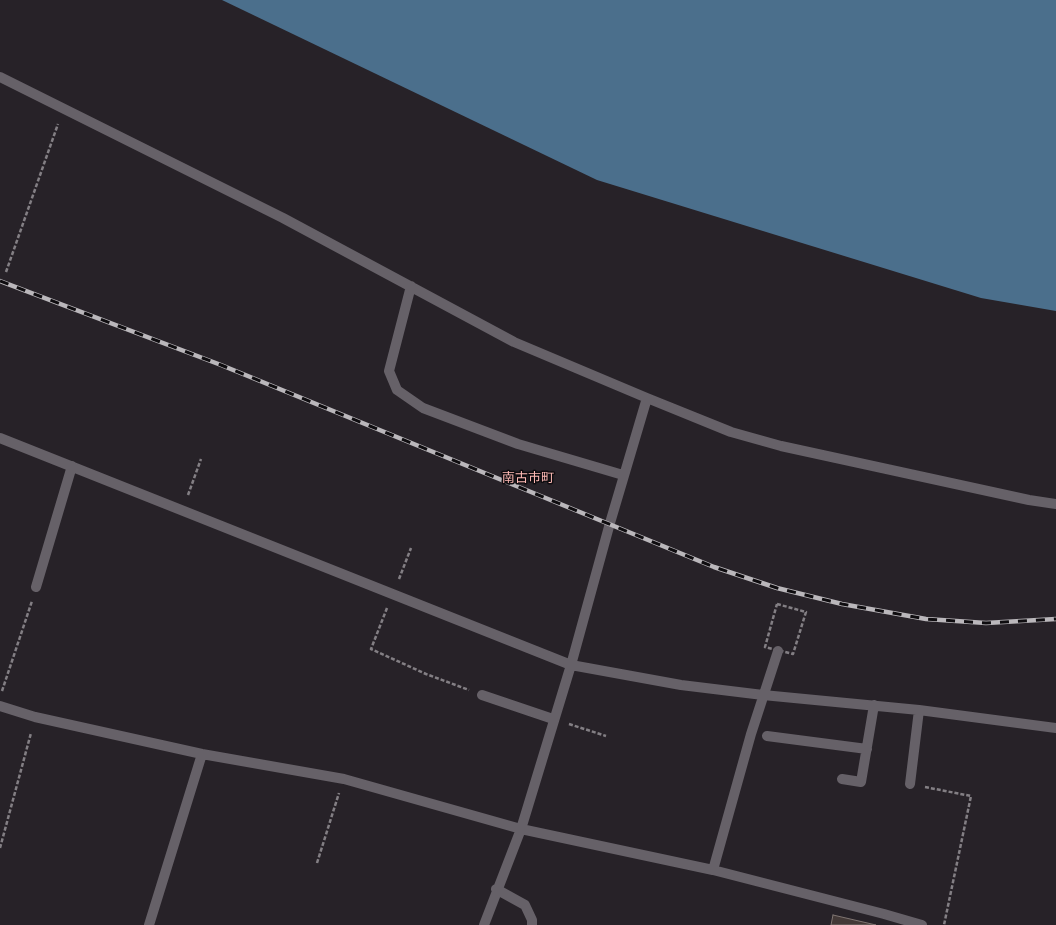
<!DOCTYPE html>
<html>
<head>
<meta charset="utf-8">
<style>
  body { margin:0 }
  canvas { display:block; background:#272228 }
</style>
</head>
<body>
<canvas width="1056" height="925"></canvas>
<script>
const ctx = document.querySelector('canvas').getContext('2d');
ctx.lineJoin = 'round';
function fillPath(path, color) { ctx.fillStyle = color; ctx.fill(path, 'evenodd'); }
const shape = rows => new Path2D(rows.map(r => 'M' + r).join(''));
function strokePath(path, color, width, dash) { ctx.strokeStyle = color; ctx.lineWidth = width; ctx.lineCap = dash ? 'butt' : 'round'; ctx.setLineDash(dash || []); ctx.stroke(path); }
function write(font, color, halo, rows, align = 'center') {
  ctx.font = font + ' Helvetica,"Noto Sans JP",sans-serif'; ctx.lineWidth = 3; ctx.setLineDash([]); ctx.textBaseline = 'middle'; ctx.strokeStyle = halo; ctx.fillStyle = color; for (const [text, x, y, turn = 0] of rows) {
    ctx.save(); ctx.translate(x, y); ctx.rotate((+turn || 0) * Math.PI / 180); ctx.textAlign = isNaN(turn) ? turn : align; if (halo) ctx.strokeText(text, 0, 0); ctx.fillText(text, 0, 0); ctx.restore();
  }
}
const water = shape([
  [222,0,1056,0,1056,311,981,298,597,180]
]);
const building = shape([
  [833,915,876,925,831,925,833,915]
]);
const path = shape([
  [6,272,58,124],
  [188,495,201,459],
  [399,579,411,548],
  [777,604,806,612,793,654,765,647,777,604],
  [387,608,371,649,426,674,469,690],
  [2,691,32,601],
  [569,724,606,736],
  [925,787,971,796,944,925],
  [0,848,31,733],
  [317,863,339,793]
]);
const minor = shape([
  [0,77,283,218,514,342,647,398,731,432,781,446,1029,500,1056,504],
  [411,286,389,371,397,390,423,408,518,444,623,475],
  [0,438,571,665,681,685,763,695,919,710,1056,728],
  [36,587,72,466],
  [482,695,553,719],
  [0,706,35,717,202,754,344,779,521,829,713,870,884,914,922,925],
  [767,736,867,749],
  [842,779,861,782,874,705],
  [910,784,919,710],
  [713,870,751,734,778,651],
  [496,889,525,905,532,920,532,925],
  [149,925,202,754],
  [484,925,521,829,571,665,610,523,647,398]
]);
const rail = shape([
  [0,281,221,365,714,567,777,588,842,604,926,619,986,623,1056,619]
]);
const quarterNames = [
  ["南古市町",528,478]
];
fillPath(water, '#4b6f8c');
fillPath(building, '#433937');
strokePath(building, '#7f7572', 1);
strokePath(path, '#837f84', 2.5, [4, 2]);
strokePath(minor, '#666168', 10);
strokePath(rail, '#bab7bb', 4.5);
strokePath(rail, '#0e0c0f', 3, [9]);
write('13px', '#febab5', '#0e0c0f', quarterNames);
</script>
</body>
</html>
